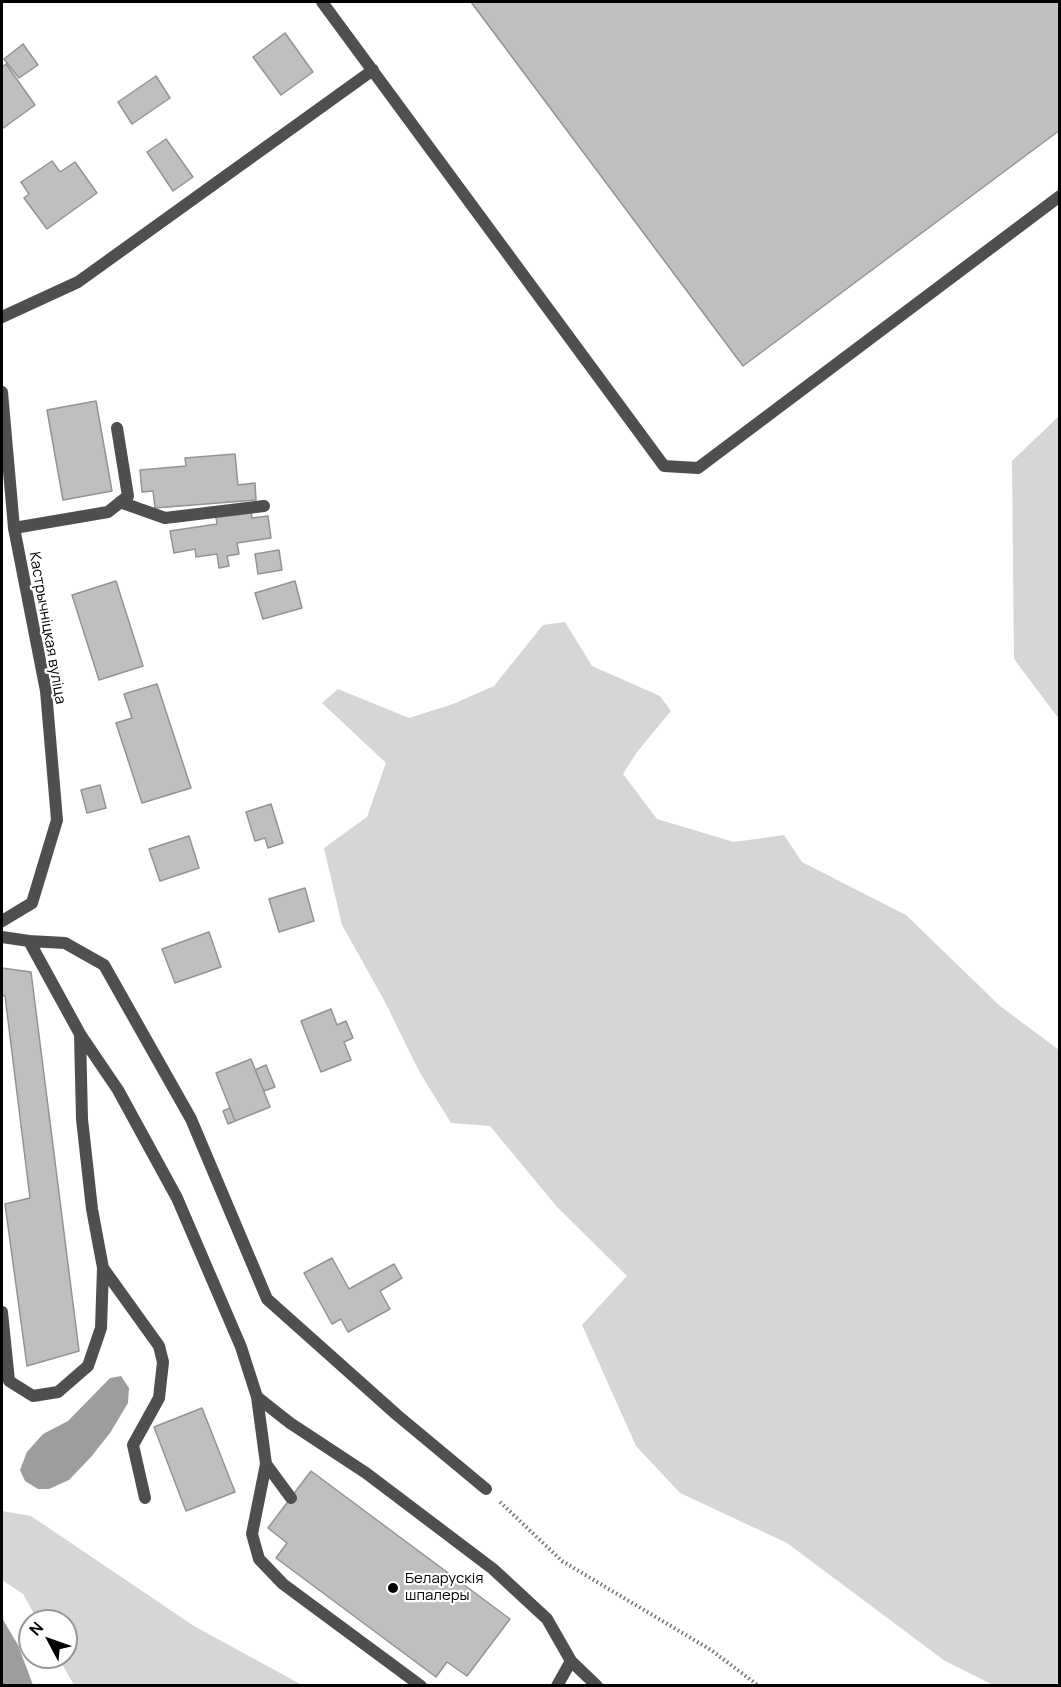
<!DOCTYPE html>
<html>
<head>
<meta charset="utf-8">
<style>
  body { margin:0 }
  #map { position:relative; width:1061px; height:1687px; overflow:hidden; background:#fff; font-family:Manrope,sans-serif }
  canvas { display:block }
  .frame { position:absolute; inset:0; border:3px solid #000; pointer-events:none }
  .north { position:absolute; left:18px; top:1609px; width:60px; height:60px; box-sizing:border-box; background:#fff; border:2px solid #999; border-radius:50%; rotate:311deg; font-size:16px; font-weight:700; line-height:24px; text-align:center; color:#000 }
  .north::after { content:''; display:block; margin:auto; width:21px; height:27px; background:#000; clip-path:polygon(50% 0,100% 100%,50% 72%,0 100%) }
</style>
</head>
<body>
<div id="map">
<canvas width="1061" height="1687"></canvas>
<div class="frame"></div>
<div class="north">N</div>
</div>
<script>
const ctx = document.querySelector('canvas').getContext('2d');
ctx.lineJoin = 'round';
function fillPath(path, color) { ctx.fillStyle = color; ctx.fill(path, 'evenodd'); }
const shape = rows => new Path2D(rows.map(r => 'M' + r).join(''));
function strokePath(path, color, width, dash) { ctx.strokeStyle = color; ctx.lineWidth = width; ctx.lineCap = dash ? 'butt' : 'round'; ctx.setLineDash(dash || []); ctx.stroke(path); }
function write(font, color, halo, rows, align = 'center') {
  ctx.font = font + ' Manrope,sans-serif'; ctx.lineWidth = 4.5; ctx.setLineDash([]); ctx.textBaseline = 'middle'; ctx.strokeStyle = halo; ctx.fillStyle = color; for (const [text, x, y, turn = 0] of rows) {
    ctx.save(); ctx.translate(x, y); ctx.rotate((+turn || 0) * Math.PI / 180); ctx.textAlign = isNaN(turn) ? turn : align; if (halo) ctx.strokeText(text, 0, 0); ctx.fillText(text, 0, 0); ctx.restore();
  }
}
const green = shape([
  [1059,416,1059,719,1014,659,1012,461],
  [565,622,592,666,660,696,671,711,637,752,623,774,657,819,734,842,784,835,802,862,906,915,1000,1006,1059,1050,1059,1685,993,1685,945,1661,787,1543,680,1493,636,1446,582,1325,627,1276,557,1207,490,1126,451,1123,420,1073,384,1000,342,925,324,848,367,817,386,763,322,703,338,689,409,718,453,704,494,686,543,625],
  [2,1511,31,1516,194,1626,302,1685,74,1685,58,1657,66,1657,66,1621,38,1621,23,1594,2,1580]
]);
const water = shape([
  [121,1376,129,1388,128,1403,110,1433,91,1457,69,1480,49,1489,38,1489,25,1481,20,1470,27,1452,43,1434,68,1421,110,1378],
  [2,1618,18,1645,33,1685,2,1685]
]);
const building = shape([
  [471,2,1060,2,1060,130,743,366,471,2],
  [285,33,313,72,281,95,253,57,285,33],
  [23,44,38,65,19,78,4,59,23,44],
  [6,64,35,105,2,129,2,67,6,64],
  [156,76,170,98,132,124,118,102,156,76],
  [166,139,193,177,173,191,147,152,166,139],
  [52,161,60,172,75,162,97,193,47,229,24,198,29,194,21,182,52,161],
  [96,401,112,491,63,500,47,410,96,401],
  [235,454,238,485,255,483,256,500,155,508,153,491,142,492,140,470,186,466,185,458,235,454],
  [251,511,252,518,268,516,271,538,237,543,239,554,227,556,229,566,219,568,217,554,196,557,195,549,174,553,170,531,217,524,216,517,251,511],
  [279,550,282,570,258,574,255,554,279,550],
  [116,581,143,666,99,680,72,595,116,581],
  [295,581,302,608,263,619,255,593,295,581],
  [157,684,191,788,142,803,116,723,132,718,124,694,157,684],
  [100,785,106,808,87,813,81,790,100,785],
  [271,804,283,843,268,848,265,838,255,841,246,812,271,804],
  [189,836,199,868,160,881,149,849,189,836],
  [305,888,314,921,279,932,269,899,305,888],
  [209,932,221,967,175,983,162,949,209,932],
  [2,968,31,972,79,1351,27,1366,5,1204,30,1198,5,996,2,995,2,968],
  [331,1009,337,1025,346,1021,353,1038,344,1042,351,1060,321,1072,301,1021,331,1009],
  [251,1059,270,1107,235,1121,216,1073,251,1059],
  [266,1065,275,1087,264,1091,255,1070,266,1065],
  [230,1108,235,1121,228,1124,223,1111,230,1108],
  [332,1258,349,1289,394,1264,402,1278,380,1291,390,1309,348,1332,341,1319,332,1324,304,1273,332,1258],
  [202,1408,235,1492,186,1511,154,1427,202,1408],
  [311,1471,510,1619,467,1676,447,1662,436,1677,276,1558,287,1543,268,1528,311,1471]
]);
const path = shape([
  [500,1502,562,1561,711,1650,759,1686]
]);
const service = shape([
  [322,2,664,466,698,468,1060,196],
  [2,317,78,282,373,70],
  [120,502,165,518,264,506],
  [14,528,108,512,128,496,117,428],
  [2,937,29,941,80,1034,82,1119,92,1209,103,1268,159,1346,163,1362,159,1398,133,1445,145,1498],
  [29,941,65,943,104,965,191,1119,267,1299,397,1415,486,1489],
  [80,1034,118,1090,177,1198,241,1347,257,1397,290,1423,366,1473,493,1569,547,1619,571,1661,597,1686],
  [2,1312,9,1381,33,1396,58,1392,88,1366,101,1328,103,1268],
  [257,1397,266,1464,291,1498],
  [266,1464,252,1534,259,1559,283,1584,421,1686],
  [557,1686,571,1661]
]);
const minor = shape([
  [2,392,14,528,46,691,57,820,32,903,2,921]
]);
const markers = [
  [393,1588,6,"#000"]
];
const streetNames = [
  ["Кастрычніцкая вуліца",47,628,80]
];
const poiNames = [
  ["Беларускія",405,1579],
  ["шпалеры",405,1596]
];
fillPath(green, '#d6d6d6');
fillPath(water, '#9d9d9d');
fillPath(building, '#bfbfbf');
strokePath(building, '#939393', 1.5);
strokePath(path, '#717171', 4, [1.5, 3]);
strokePath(service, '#4f4f4f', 12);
strokePath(minor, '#4f4f4f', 12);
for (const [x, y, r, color] of markers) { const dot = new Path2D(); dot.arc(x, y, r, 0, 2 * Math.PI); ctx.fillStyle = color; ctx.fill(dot); strokePath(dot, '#fff', 2); }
write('15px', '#000', '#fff', streetNames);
write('15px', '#000', '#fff', poiNames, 'left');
</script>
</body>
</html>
